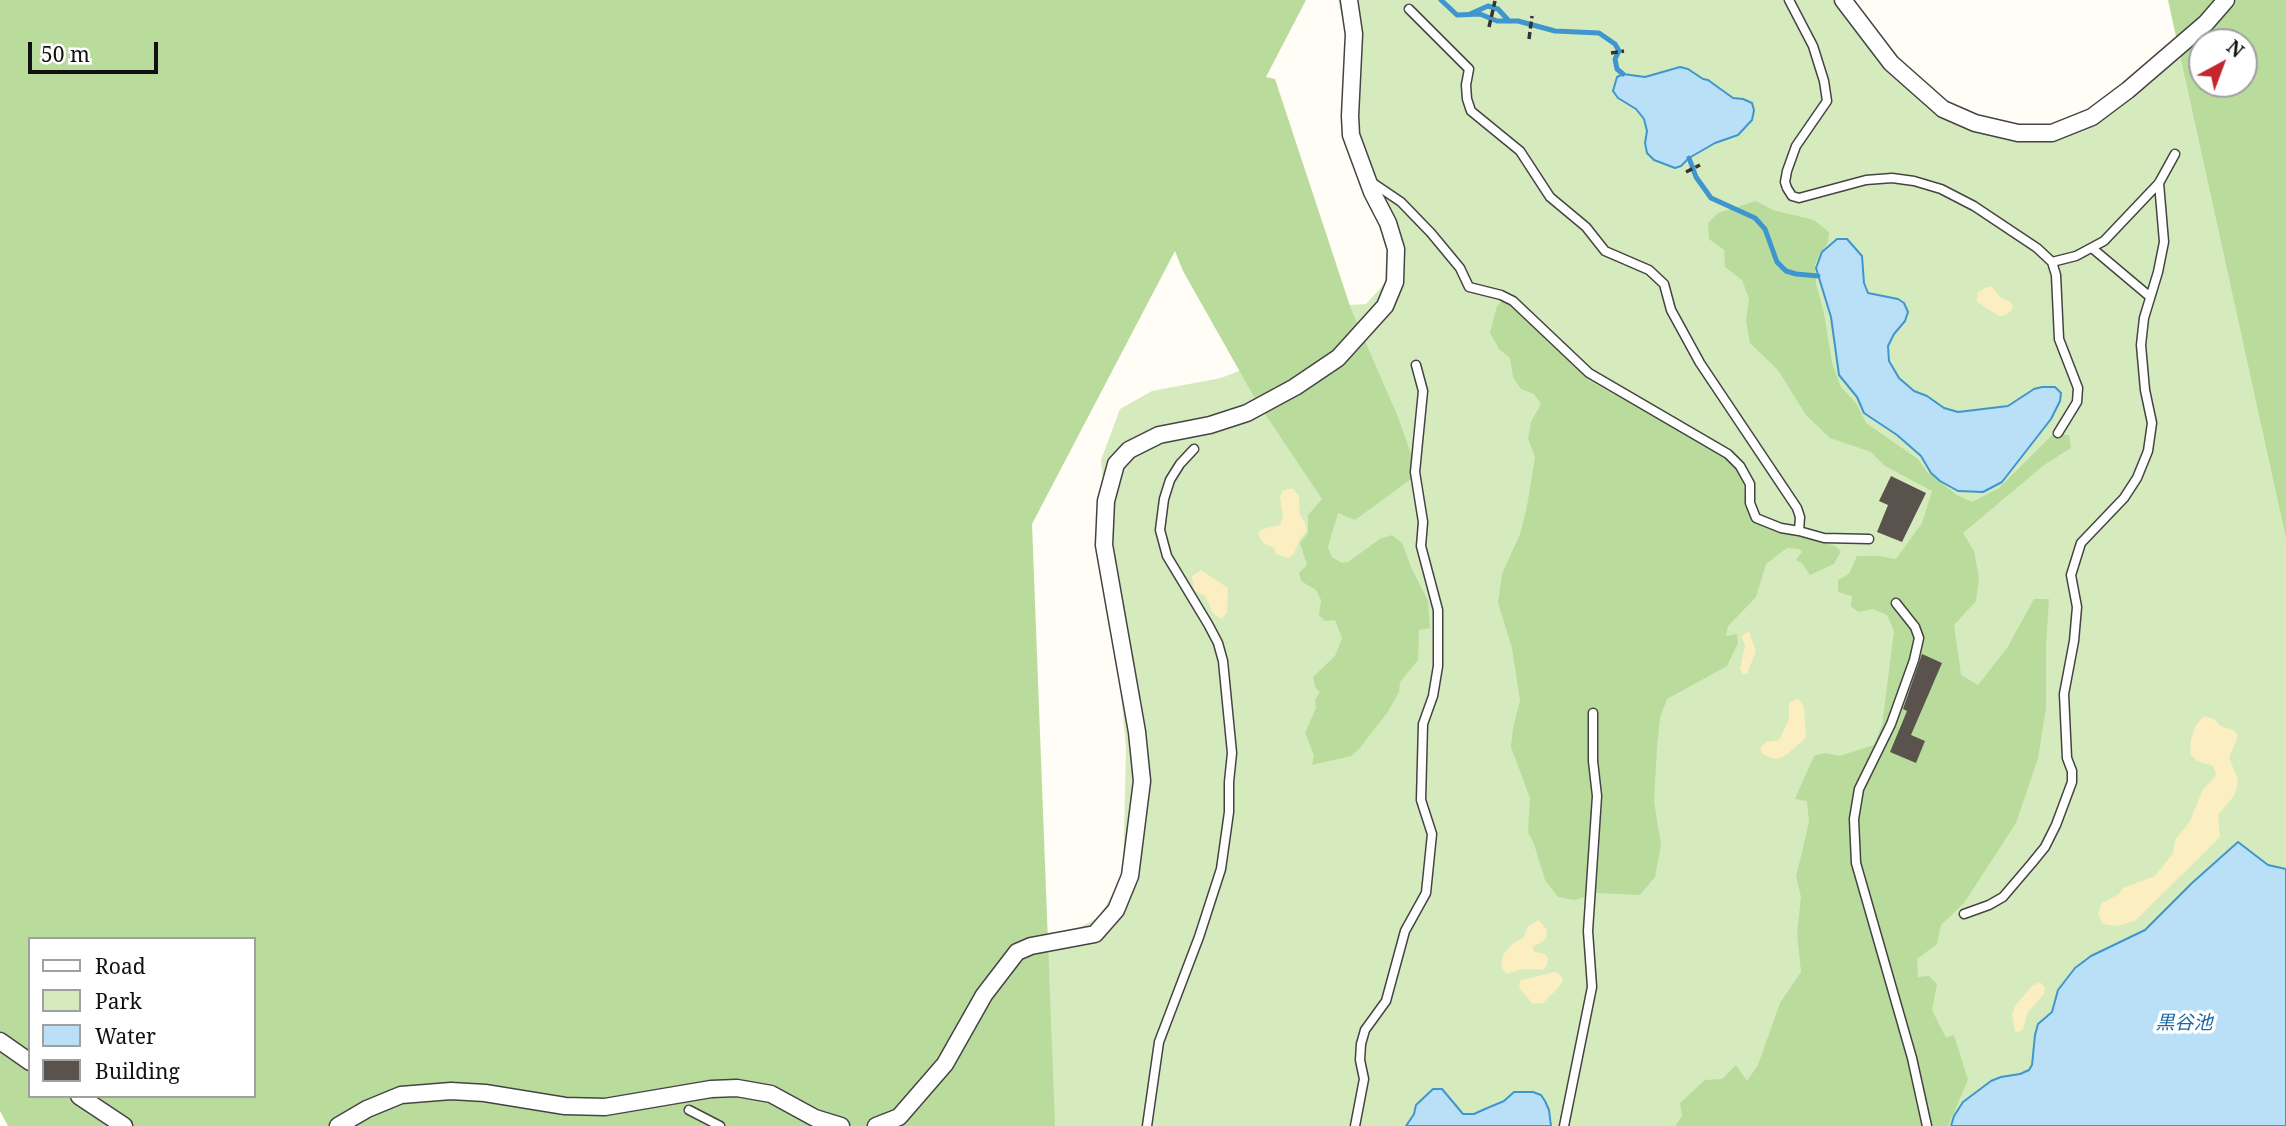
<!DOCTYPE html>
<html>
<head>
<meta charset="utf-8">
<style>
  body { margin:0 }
  #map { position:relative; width:2286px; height:1126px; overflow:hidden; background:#fffdf5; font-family:"Noto Serif",serif }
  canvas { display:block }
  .legend { position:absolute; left:28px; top:937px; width:228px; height:161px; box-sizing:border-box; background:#fff; border:2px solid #a0a0a0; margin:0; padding:9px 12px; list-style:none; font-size:21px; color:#111 }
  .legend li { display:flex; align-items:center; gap:14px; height:35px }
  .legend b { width:35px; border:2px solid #a0a0a0 }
  .north { position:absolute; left:2188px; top:28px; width:70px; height:70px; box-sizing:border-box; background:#fff; border:2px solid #a0a0a0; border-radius:50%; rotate:41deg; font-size:19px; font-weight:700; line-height:28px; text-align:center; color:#111 }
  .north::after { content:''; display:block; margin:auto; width:24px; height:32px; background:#c4262e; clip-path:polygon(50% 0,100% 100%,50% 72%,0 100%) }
  .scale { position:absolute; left:28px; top:42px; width:130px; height:32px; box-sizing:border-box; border:4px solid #111; border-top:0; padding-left:9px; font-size:21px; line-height:24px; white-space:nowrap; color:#111; -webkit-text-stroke:5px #fff; paint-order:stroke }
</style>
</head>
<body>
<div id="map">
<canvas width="2286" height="1126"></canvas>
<ul class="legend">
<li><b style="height:9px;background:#fff"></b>Road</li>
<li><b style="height:19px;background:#d5ebbd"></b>Park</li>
<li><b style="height:19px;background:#b9e0f7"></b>Water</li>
<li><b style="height:19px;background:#5a524d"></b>Building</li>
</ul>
<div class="north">N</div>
<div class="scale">50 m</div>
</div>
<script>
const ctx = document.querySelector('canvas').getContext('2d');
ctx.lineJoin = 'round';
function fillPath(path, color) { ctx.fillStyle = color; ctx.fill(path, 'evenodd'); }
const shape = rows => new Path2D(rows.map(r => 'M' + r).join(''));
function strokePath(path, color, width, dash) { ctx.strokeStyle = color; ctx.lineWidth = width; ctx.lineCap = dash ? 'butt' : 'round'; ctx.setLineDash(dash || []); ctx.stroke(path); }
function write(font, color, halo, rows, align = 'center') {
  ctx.font = font + ' "Noto Serif","Noto Sans JP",serif'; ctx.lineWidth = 7; ctx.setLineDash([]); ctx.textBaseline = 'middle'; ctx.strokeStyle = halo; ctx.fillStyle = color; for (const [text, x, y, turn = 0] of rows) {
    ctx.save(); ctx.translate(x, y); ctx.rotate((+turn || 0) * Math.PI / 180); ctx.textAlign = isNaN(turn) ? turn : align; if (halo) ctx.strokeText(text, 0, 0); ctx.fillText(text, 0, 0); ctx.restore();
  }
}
const green = shape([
  [1338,0,1847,0,1932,106,2036,140,2087,128,2238,0,2286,0,2286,1126,307,1126,1029,965,1069,933,1099,917,1123,877,1126,749,1101,460,1120,409,1152,391,1221,378,1254,365,1332,306,1366,304,1385,283,1387,236,1341,127,1346,34],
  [2202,42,2244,42,2244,84,2202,84]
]);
const forest = shape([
  [0,0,1306,0,1266,77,1275,79,1351,309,1398,417,1418,474,1355,520,1338,513,1328,547,1332,557,1342,563,1348,562,1380,539,1392,535,1402,543,1411,567,1428,601,1430,628,1419,630,1418,660,1400,682,1399,692,1387,713,1359,749,1351,756,1312,765,1314,755,1305,733,1316,708,1315,700,1320,692,1315,687,1313,677,1335,656,1342,638,1335,620,1325,621,1319,615,1321,600,1316,590,1301,581,1299,573,1307,565,1300,543,1308,533,1308,515,1322,499,1257,402,1183,271,1175,251,1032,524,1055,1126,8,1126,0,1111],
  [30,939,254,939,254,1096,30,1096],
  [2168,0,2286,0,2286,538],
  [2202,42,2244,42,2244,84,2202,84],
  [1756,201,1773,210,1814,220,1829,232,1828,242,1815,264,1816,284,1824,313,1832,363,1841,387,1856,403,1866,423,1918,459,1927,472,1957,495,1972,502,1999,488,2053,434,2069,435,2071,448,2044,465,1963,533,1974,551,1979,578,1976,601,1954,625,1961,675,1978,685,2007,648,2034,599,2049,599,2046,645,2046,708,2038,758,2016,823,1964,903,1941,925,1937,944,1917,959,1918,977,1929,976,1937,984,1932,1010,1946,1038,1954,1035,1968,1080,1948,1126,1675,1126,1682,1116,1680,1103,1705,1080,1722,1079,1736,1065,1747,1081,1758,1065,1780,1003,1801,972,1797,934,1801,897,1796,877,1809,822,1807,801,1795,799,1814,756,1825,753,1839,756,1874,745,1882,725,1894,631,1887,615,1873,609,1858,612,1851,606,1852,596,1838,592,1838,580,1849,574,1857,556,1878,556,1896,559,1922,523,1932,491,1885,466,1871,452,1830,438,1806,415,1778,370,1750,343,1746,322,1749,299,1742,280,1725,267,1724,250,1709,239,1708,223,1718,213],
  [1503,300,1512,305,1590,381,1725,456,1734,466,1743,481,1746,505,1752,518,1835,546,1841,551,1834,564,1810,575,1802,563,1796,560,1802,552,1799,549,1787,548,1766,564,1756,597,1728,626,1726,636,1737,634,1738,643,1727,666,1667,699,1660,717,1657,748,1654,801,1661,845,1655,877,1640,895,1597,893,1575,900,1558,897,1545,880,1534,844,1528,832,1530,798,1511,747,1513,728,1520,701,1512,648,1498,603,1502,574,1520,534,1527,506,1535,457,1528,438,1531,422,1541,404,1534,394,1521,389,1513,377,1510,358,1499,349,1490,333,1497,306]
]);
const sand = shape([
  [1987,287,1992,287,2000,297,2009,301,2013,306,2011,311,2006,315,1999,316,1977,302,1978,292],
  [1288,489,1293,489,1299,496,1300,515,1305,523,1307,531,1300,539,1294,554,1288,558,1276,554,1274,548,1263,543,1258,534,1262,529,1280,525,1283,517,1280,497,1282,491],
  [1201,570,1228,588,1227,613,1221,619,1213,613,1205,596,1194,590,1192,576],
  [1749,632,1756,651,1747,674,1743,674,1740,669,1745,646,1742,637,1745,633],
  [1798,698,1804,707,1806,738,1786,755,1778,759,1771,758,1763,754,1760,750,1761,747,1766,742,1778,740,1781,736,1789,719,1789,703],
  [2204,716,2214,719,2221,726,2235,731,2238,736,2229,758,2238,779,2237,787,2234,796,2218,815,2220,837,2135,921,2117,926,2103,924,2098,914,2102,903,2119,894,2123,888,2155,876,2173,853,2175,840,2190,821,2203,789,2215,777,2216,773,2213,766,2197,761,2190,754,2191,739,2196,725],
  [1539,920,1547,930,1546,938,1542,942,1532,947,1535,952,1545,954,1548,959,1547,965,1543,970,1523,969,1506,974,1501,966,1503,955,1512,944,1524,937,1528,926],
  [1555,972,1561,975,1563,981,1558,988,1543,1003,1533,1004,1521,990,1519,985,1521,980],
  [2040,982,2045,988,2044,994,2028,1012,2023,1029,2019,1032,2015,1031,2012,1014,2015,1006,2032,986]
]);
const water = shape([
  [1680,67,1688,69,1703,79,1708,80,1733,98,1743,99,1752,103,1754,110,1752,120,1738,135,1715,143,1689,158,1681,166,1675,168,1654,160,1647,153,1645,143,1647,131,1644,119,1636,109,1618,98,1613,91,1617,77,1623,74,1645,77,1680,67],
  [1837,239,1847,239,1862,256,1864,283,1868,293,1898,299,1904,303,1908,312,1905,321,1894,334,1888,346,1889,361,1899,378,1914,391,1927,396,1944,408,1958,412,2008,406,2034,389,2042,387,2055,387,2061,393,2060,401,2051,419,2002,482,1983,492,1958,491,1940,481,1931,473,1921,456,1897,435,1864,413,1857,397,1839,375,1831,317,1816,268,1822,252,1837,239],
  [2238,842,2268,865,2286,869,2286,1126,1951,1126,1954,1116,1963,1102,1991,1081,2001,1077,2020,1074,2029,1070,2032,1065,2035,1035,2038,1024,2052,1012,2058,990,2075,968,2091,956,2145,930,2192,883,2238,842],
  [1433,1089,1442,1089,1463,1114,1474,1114,1485,1109,1504,1101,1514,1092,1533,1092,1541,1095,1545,1101,1549,1110,1551,1126,1406,1126,1414,1114,1416,1105,1433,1089]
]);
const stream = shape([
  [1441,0,1457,15,1480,14,1497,21,1518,21,1555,31,1599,33,1615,44,1619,51,1615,59,1617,69,1623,74],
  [1470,14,1488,6,1498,9,1509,21],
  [1689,158,1696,177,1711,198,1755,218,1765,229,1777,262,1786,271,1796,274,1818,276]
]);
const building = shape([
  [1891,476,1926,493,1902,542,1877,532,1888,505,1879,501],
  [1922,654,1942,663,1911,735,1925,741,1916,763,1890,752,1907,711,1903,709]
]);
const path = shape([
  [1489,27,1495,1],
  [1529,39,1532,16],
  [1611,53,1624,51],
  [1686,172,1700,165]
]);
const service = shape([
  [1789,0,1813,46,1824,81,1827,101,1796,146,1787,171,1785,182,1787,188,1792,196,1799,198,1866,180,1892,178,1914,181,1941,189,1974,206,2037,248,2052,262,2056,275,2059,339,2078,388,2077,402,2058,433],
  [1409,9,1469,69,1466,85,1467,99,1471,111,1520,151,1550,197,1586,227,1605,251,1649,270,1664,284,1671,310,1700,363,1797,508,1800,517,1799,531],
  [1370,181,1401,202,1431,233,1460,268,1469,287,1501,295,1513,301,1589,373,1728,454,1740,466,1750,484,1750,503,1756,518,1781,528,1799,531,1824,538,1869,539],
  [2092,248,2149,296],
  [2052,262,2076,256,2104,241,2159,183,2175,154],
  [1896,603,1915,627,1919,638,1914,660,1891,724,1859,789,1854,819,1856,863,1912,1058,1927,1126],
  [1964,914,1989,905,2003,897,2032,863,2045,847,2056,825,2072,782,2072,771,2067,758,2064,694,2074,641,2077,607,2071,575,2081,543,2124,498,2137,478,2148,451,2152,423,2145,390,2141,345,2144,318,2158,272,2164,242,2159,183],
  [689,1110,720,1126],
  [1147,1126,1159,1042,1199,937,1221,869,1229,812,1229,782,1232,753,1223,661,1218,643,1208,624,1167,556,1160,530,1164,499,1170,480,1180,464,1194,449],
  [1355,1126,1364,1079,1360,1060,1361,1044,1365,1030,1386,1001,1405,931,1426,893,1432,834,1421,800,1423,724,1433,696,1438,666,1438,610,1421,546,1423,522,1415,472,1423,391,1416,365],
  [1564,1126,1592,987,1588,931,1597,796,1593,761,1593,713]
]);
const minor = shape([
  [1843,0,1891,63,1943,109,1975,123,2018,133,2052,133,2092,117,2128,90,2206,23,2226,0],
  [0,1041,30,1062],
  [79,1096,124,1126],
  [338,1126,367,1109,401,1095,451,1091,485,1093,565,1106,605,1107,711,1089,737,1088,771,1094,815,1118,841,1126],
  [876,1126,899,1117,945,1064,984,995,1017,952,1031,946,1095,934,1116,910,1130,876,1142,781,1137,732,1104,545,1106,501,1116,464,1129,450,1159,435,1210,425,1247,413,1295,387,1338,358,1385,306,1395,282,1396,249,1388,223,1372,192,1351,135,1350,116,1354,34,1349,0]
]);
const waterNames = [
  ["黒谷池",2184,1024]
];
fillPath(green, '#d5ebbd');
fillPath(forest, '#b9dc9c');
fillPath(sand, '#fbeec1');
fillPath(water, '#b9e0f7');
strokePath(water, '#3f96cf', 2);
strokePath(stream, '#3f96cf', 5);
fillPath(building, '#5a524d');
strokePath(service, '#444', 11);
strokePath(minor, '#444', 19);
strokePath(path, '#333', 3.5, [7, 3.5]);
strokePath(service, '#fff', 8);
strokePath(minor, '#fff', 16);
write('italic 19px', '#1768a6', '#fff', waterNames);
</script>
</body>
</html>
